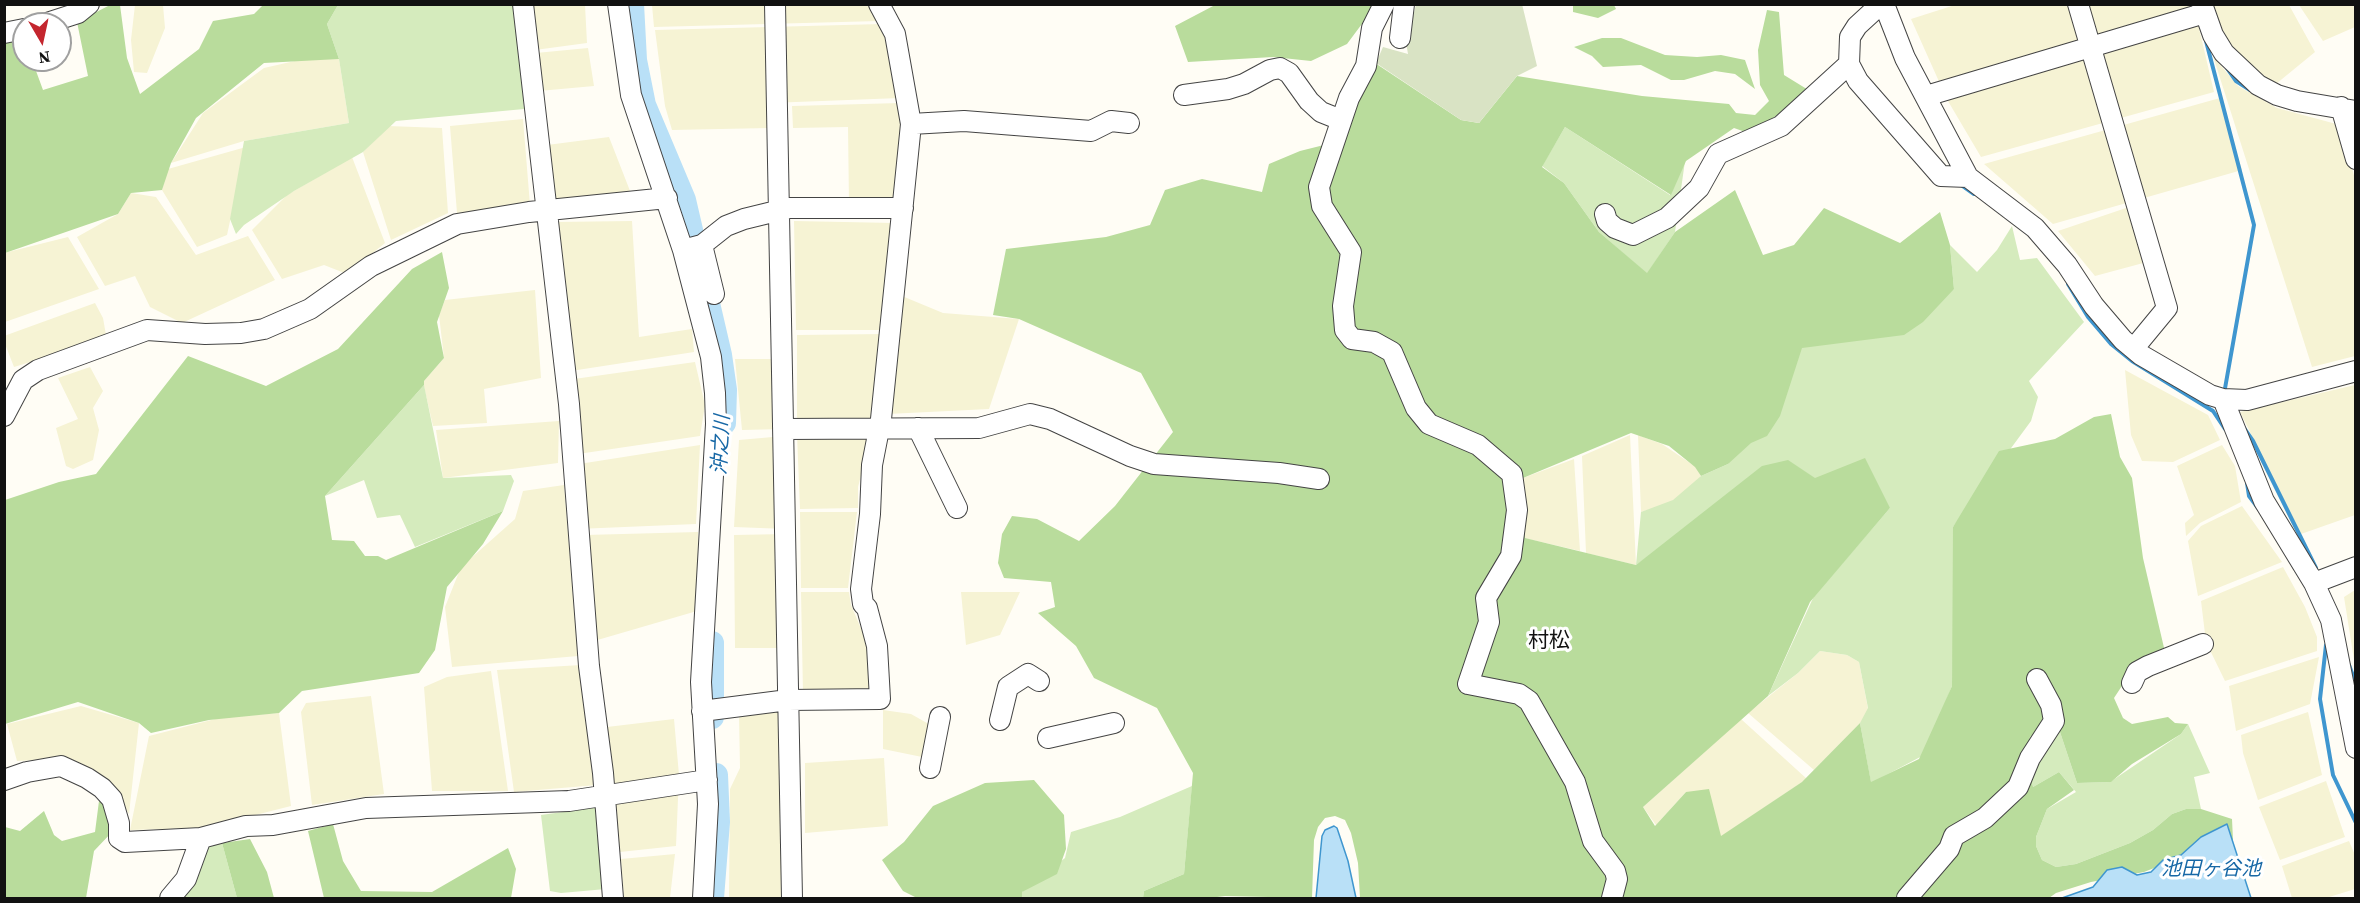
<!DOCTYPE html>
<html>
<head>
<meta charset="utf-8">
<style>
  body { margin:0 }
  #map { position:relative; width:2360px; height:903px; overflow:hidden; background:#fffdf5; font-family:"Source Serif 4",serif }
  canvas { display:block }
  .frame { position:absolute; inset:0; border:6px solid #111; pointer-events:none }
  .north { position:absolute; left:12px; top:12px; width:60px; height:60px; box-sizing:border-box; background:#fff; border:2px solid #a0a0a0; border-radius:50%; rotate:171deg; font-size:16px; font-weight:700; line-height:24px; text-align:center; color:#111 }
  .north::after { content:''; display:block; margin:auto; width:21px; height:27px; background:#c4262e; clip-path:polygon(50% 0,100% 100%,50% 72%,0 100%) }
</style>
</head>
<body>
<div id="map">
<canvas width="2360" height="903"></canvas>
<div class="frame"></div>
<div class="north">N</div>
</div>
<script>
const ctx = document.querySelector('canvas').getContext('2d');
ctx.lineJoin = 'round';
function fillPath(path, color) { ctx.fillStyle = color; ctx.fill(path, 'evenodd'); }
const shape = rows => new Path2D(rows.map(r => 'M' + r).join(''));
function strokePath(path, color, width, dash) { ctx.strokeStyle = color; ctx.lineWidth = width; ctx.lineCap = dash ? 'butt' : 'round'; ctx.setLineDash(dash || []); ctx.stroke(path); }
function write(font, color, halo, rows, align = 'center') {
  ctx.font = font + ' "Source Serif 4","Noto Sans JP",serif'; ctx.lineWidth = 6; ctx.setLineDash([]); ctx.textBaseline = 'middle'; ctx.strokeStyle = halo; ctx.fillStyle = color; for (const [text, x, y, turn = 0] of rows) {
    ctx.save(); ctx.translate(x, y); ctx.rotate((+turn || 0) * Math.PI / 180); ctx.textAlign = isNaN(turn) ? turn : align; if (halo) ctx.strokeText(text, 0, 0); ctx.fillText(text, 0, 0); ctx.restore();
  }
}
const farmland = shape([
  [1958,4,2191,4,2193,12,1941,86,1911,19],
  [135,5,163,5,165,28,147,73,134,72,131,40],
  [530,5,585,5,587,43,535,50],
  [652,5,869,5,879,21,654,27],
  [2213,5,2289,5,2315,52,2276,84,2229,52],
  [2299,5,2355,5,2355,27,2323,41],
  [882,24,888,37,900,98,770,103,769,128,672,130,665,106,655,30],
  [2198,24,2214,92,1981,157,1945,96],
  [588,48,594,86,539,91,536,53],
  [2213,56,2238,86,2277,108,2340,125,2355,179,2355,356,2312,367],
  [308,58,339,59,349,123,244,141,171,163,203,113,264,68],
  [2220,98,2242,170,2053,224,1984,164],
  [900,103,904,123,895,202,849,205,848,127,793,128,792,106],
  [523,119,530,205,457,213,450,126],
  [388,126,442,128,448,213,391,240,363,152],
  [609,137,632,196,552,205,547,145],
  [246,147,227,235,197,247,162,190,168,169],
  [352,157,385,243,347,274,324,265,282,279,252,230,287,195],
  [131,193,156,197,196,255,248,236,275,280,182,323,150,307,135,276,105,286,77,237,118,214],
  [2129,207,2147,262,2095,276,2058,231],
  [632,221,639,337,692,329,694,352,571,371,554,222],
  [794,221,894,223,884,330,796,330],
  [68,237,99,289,5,322,4,253],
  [535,290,541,378,484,389,487,423,433,426,423,382,444,358,439,315,445,300],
  [902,296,943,313,1019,319,989,409,888,414],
  [95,303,103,318,106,335,66,351,14,367,5,344,4,336],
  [884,334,874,420,797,422,797,335],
  [735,359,783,359,784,429,742,430],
  [695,362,705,405,700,436,578,454,574,379],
  [90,367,103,391,93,408,99,430,93,460,73,469,66,466,56,428,78,419,58,378],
  [2125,370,2208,415,2220,440,2173,462,2142,461,2131,435],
  [2355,385,2355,515,2301,534,2240,412],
  [559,421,558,463,443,478,436,430],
  [872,432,858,487,858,508,800,509,797,435],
  [1630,435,1636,565,1586,553,1582,456],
  [1638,435,1662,444,1696,467,1701,476,1689,491,1667,504,1641,512],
  [784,436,786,529,734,527,739,440],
  [700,445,696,524,577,529,579,464],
  [2222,445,2235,466,2241,502,2200,523,2186,536,2185,523,2194,515,2177,466],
  [1574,459,1580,551,1524,538,1523,478],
  [564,485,578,656,452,667,445,607,461,567,515,519,523,491],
  [2242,506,2282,562,2198,596,2188,541,2201,526],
  [800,512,857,512,848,588,801,588],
  [698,532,697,611,594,641,585,535],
  [786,534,789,648,735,648,734,535],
  [2283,567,2305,607,2317,637,2317,651,2225,681,2206,642,2201,601],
  [2355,590,2355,666,2344,597],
  [801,592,849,592,851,605,865,638,873,689,803,693],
  [961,592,1020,592,1000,635,966,645],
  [1820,651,1847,655,1859,662,1869,714,1814,770,1748,713,1798,673],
  [2319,657,2310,704,2236,731,2229,686],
  [581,665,597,785,514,792,497,670],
  [491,671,508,791,432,791,424,687,447,677],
  [371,696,384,794,312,805,301,712,306,703],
  [784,705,787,898,729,898,730,789,740,768,739,713],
  [81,706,139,723,129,814,107,779,60,759,17,761,7,724],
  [883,710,911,714,934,727,927,758,883,749],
  [2308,712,2322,775,2258,800,2243,753,2241,735],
  [279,713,291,806,204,828,130,830,149,736,219,718],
  [674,719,679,775,676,846,620,852,607,727],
  [1741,719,1807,779,1721,837,1686,792,1656,825,1643,807],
  [884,758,888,826,805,833,805,763],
  [2326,781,2345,837,2280,860,2259,807],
  [2349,841,2355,855,2355,889,2326,898,2292,898,2282,866],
  [675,854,670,898,624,898,621,859]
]);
const green = shape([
  [338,5,516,5,524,109,396,121,363,152,294,191,244,225,236,234,230,219,244,141,349,123,339,59,327,24],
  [1565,127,1670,195,1685,161,1675,232,1647,274,1599,232,1564,183,1542,166],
  [2012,226,2020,260,2037,258,2084,322,2029,381,2038,397,2031,421,1953,527,1955,594,1952,686,1924,755,1871,783,1860,723,1868,708,1859,662,1847,655,1820,651,1798,673,1768,696,1814,596,1890,508,1814,478,1788,461,1636,565,1641,512,1673,500,1701,476,1728,464,1800,342,1954,289,1950,245,1977,272,1997,250],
  [424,385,443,478,511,475,514,481,503,511,415,547,400,515,377,518,364,480,325,496],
  [2188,724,2210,773,2194,777,2201,809,2186,809,2172,814,2153,830,2130,843,2076,864,2056,867,2042,860,2036,846,2036,837,2047,809,2076,792,2059,772,2033,787,2026,755,2030,737,2045,727,2060,732,2077,783,2110,782,2181,734],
  [1192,786,1184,874,1144,891,1143,898,1022,898,1022,892,1065,858,1071,832,1120,817],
  [599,807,606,889,561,893,550,891,541,815],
  [199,843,222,843,237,898,173,898]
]);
const forest = shape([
  [110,5,120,5,127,58,140,94,199,49,213,21,254,14,263,5,338,5,327,24,339,59,264,63,196,118,171,163,162,190,131,193,118,214,5,253,4,40,24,38,24,60,32,60,43,90,88,76,77,22],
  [1215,5,1376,5,1347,44,1311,61,1273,57,1188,62,1175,26],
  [1573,5,1614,5,1616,9,1598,18,1573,12],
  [1767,10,1779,12,1784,75,1810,91,1751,134,1734,128,1686,161,1671,195,1565,127,1542,167,1564,183,1599,232,1647,273,1675,232,1735,190,1763,255,1794,245,1824,208,1900,243,1940,212,1950,245,1954,289,1923,322,1904,335,1802,348,1780,416,1767,436,1751,443,1728,464,1701,476,1695,467,1669,446,1631,433,1523,478,1525,538,1636,565,1762,466,1788,460,1815,478,1865,458,1890,508,1810,602,1768,696,1643,807,1655,826,1686,792,1709,789,1721,836,1802,782,1860,723,1871,782,1919,759,1952,686,1953,527,1999,451,2055,439,2094,417,2111,414,2120,457,2132,478,2143,558,2165,652,2135,666,2114,698,2123,718,2132,724,2168,717,2175,723,2188,724,2181,734,2132,764,2111,782,2077,783,2060,732,2045,727,2030,737,2026,755,2033,787,2059,772,2074,790,2047,809,2036,837,2036,846,2042,860,2056,867,2076,864,2130,843,2153,830,2172,814,2186,809,2201,809,2232,819,2233,840,2200,844,2182,857,2144,872,2091,882,2056,893,2049,898,1360,898,1358,863,1351,833,1345,820,1335,816,1325,818,1318,827,1314,840,1312,898,1225,896,1209,898,1143,898,1144,891,1184,874,1193,773,1157,708,1094,678,1076,646,1038,613,1055,607,1051,582,1004,578,998,563,1002,534,1012,516,1037,519,1079,541,1115,506,1173,432,1141,373,1019,319,993,315,1006,249,1106,237,1150,225,1165,190,1202,179,1262,192,1269,164,1300,151,1344,140,1366,79,1375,63,1461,120,1479,123,1517,76,1642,96,1729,104,1736,113,1755,115,1769,101,1760,85,1758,50],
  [1602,38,1621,38,1665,55,1697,57,1721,55,1745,60,1755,89,1735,74,1715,71,1684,80,1671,80,1641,65,1603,67,1592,56,1574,47],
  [442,252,449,288,437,322,444,358,424,381,424,385,325,496,332,540,354,541,365,556,378,556,386,560,503,511,483,544,447,587,435,650,419,673,302,691,279,713,209,720,151,733,139,723,78,702,5,724,5,500,59,482,96,474,188,356,266,386,338,349,412,269],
  [1034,780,1064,815,1066,849,1057,874,1022,892,1022,898,917,898,903,891,882,860,904,842,933,806,985,783],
  [99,801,112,810,112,832,94,851,86,898,5,898,5,827,20,831,44,811,54,835,62,841,95,832],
  [333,824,343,861,361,891,432,892,508,848,516,869,511,898,324,898,308,831],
  [250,839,267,872,274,898,237,898,222,843]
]);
const cemetery = shape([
  [1522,4,1537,66,1517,76,1479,123,1461,120,1376,63,1383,47,1408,54,1406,42,1416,5]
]);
const water = shape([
  [2227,824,2251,898,2062,898,2093,887,2107,870,2122,867,2137,875,2151,872,2163,860,2181,855,2201,837,2227,824],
  [1334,826,1337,828,1348,861,1356,898,1316,898,1322,836,1325,830,1334,826]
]);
const stream = shape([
  [2206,41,2254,225,2224,394],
  [2227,68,2236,81,2250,90],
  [1960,184,1974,194],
  [2068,284,2088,317,2111,344,2132,361,2213,411,2225,429],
  [2244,428,2253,441,2316,568],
  [2247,483,2249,496,2258,508],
  [2326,645,2320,699,2333,775,2356,823],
  [2349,665,2356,684]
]);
const river = shape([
  [632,4,635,60,644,105,684,200,720,355,725,390,724,423],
  [712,717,712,643],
  [712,898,718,822,716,775]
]);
const minor = shape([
  [523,4,569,404,589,666,603,773,613,898],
  [618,4,631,95,683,250,711,357,715,393,716,424,701,682,708,804,703,898],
  [775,4,792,898],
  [1384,4,1372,28,1366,66,1349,98,1319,187,1322,206,1351,252,1343,306,1345,330,1352,339,1374,342,1392,352,1416,408,1429,424,1478,445,1512,474,1517,510,1511,556,1486,598,1489,622,1468,684,1519,694,1529,701,1575,782,1593,841,1615,871,1617,879,1612,898],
  [1881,4,1857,26,1850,37,1849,64,1858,81,1941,176,1968,177],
  [1884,4,1905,58,1968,177,2035,228,2067,265,2094,306,2123,340,2141,355,2210,395,2223,399,2247,400,2356,371],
  [2078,4,2167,308,2134,348],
  [2202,4,2213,35,2224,53,2258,85,2277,95,2297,101,2356,111],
  [44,24,78,13,89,4],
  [4,33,24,29],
  [1400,38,1404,4],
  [1184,95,1228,89,1244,84,1270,70,1280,68,1289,73,1309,101,1321,112,1341,120],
  [1926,96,2205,13],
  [2341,107,2356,159],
  [911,124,964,121,1091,131,1111,121,1129,123],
  [1605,214,1607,221,1615,228,1633,235,1667,218,1699,188,1718,154,1781,126,1849,64],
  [702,245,714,294],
  [683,250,702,245,726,226,744,219,789,208,903,208],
  [2223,399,2264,501,2314,583,2331,620,2356,748],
  [4,416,23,380,38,370,147,330,205,334,241,333,264,329,310,309,371,266,457,224,529,212,667,198],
  [918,428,957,508],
  [784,429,979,428,1030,414,1050,419,1130,456,1154,464,1279,473,1319,479],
  [2314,583,2356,567],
  [2132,683,2137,672,2148,666,2203,644],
  [702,711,788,700,880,699,877,646,867,608,863,604,861,589,870,514,872,465,881,419,911,124,895,34,879,4],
  [1000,720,1008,687,1028,674,1039,681],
  [1048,738,1114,723],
  [930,768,940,717],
  [4,780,27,772,61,766,87,778,102,788,112,799,119,823,119,838,125,842,201,838,246,826,273,825,366,808,569,801,707,780],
  [170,898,186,879,201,838],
  [1907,898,1949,849,1954,836,1985,818,2018,787,2030,758,2054,721,2051,705,2037,679]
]);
const waterNames = [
  ["沖之川",722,445,-87],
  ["池田ヶ谷池",2211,870]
];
const quarterNames = [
  ["村松",1549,642]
];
fillPath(farmland, '#f6f3d4');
fillPath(green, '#d5ebbd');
fillPath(forest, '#b9dc9c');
fillPath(cemetery, '#d9e3c4');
fillPath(water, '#b9e0f7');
strokePath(water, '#3f96cf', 1.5);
strokePath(stream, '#3f96cf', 4);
strokePath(river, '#b9e0f7', 24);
strokePath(minor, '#444', 22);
strokePath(minor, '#fff', 20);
write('italic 20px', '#1768a6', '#fff', waterNames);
write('21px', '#111', '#fff', quarterNames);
</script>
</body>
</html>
